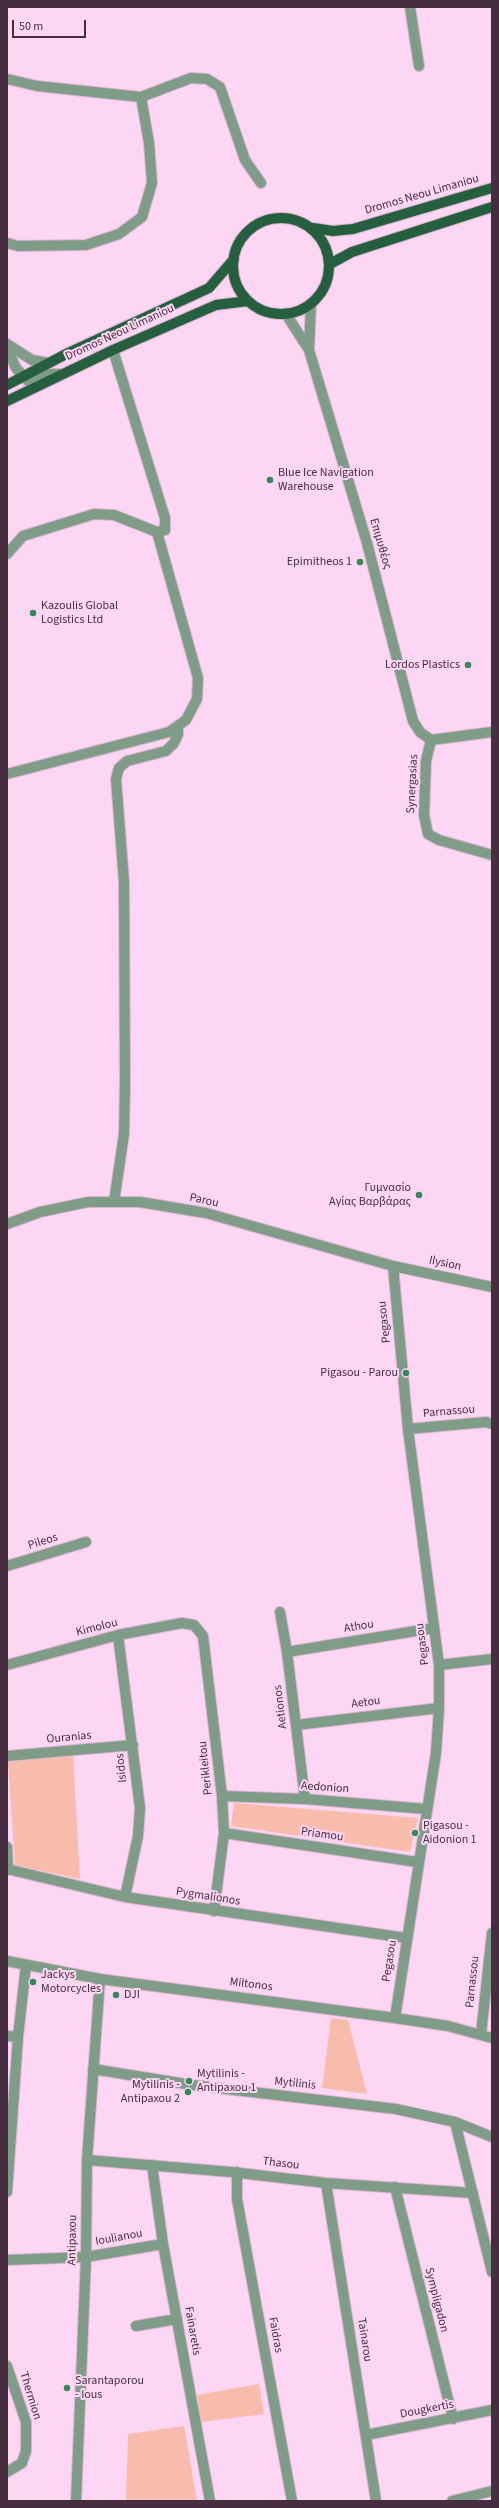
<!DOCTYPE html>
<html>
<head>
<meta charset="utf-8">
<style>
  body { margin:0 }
  #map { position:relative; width:499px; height:2508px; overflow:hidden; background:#fdd6f3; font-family:"Source Sans 3",sans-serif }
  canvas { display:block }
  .frame { position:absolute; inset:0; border:8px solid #462d40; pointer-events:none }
  .scale { position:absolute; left:12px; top:20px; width:74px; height:18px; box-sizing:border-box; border:2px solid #462d40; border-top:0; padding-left:5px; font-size:12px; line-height:14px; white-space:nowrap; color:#462d40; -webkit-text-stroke:3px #fdd6f3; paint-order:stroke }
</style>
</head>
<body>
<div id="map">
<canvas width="499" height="2508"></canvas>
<div class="frame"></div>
<div class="scale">50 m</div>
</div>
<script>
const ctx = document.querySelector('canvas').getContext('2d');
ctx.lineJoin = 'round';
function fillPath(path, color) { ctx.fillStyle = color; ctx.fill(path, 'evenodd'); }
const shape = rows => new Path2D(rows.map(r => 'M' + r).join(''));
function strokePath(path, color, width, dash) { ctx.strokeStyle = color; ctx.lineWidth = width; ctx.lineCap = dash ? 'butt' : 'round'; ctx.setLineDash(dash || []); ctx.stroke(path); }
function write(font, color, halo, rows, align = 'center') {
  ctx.font = font + ' "Source Sans 3",sans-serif'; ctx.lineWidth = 4; ctx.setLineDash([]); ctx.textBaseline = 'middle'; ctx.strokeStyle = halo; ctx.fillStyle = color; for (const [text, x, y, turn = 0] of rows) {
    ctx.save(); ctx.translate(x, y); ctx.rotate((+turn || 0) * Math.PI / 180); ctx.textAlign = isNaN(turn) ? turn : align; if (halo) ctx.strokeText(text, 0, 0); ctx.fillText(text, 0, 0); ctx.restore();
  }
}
const green = shape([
  [73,1756,80,1879,15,1865,8,1762],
  [234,1803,418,1818,410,1852,231,1826],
  [331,2018,348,2020,367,2094,322,2088],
  [259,2384,264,2414,201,2422,197,2395],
  [184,2426,197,2500,126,2501,128,2434]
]);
const minor = shape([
  [410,7,419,66],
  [7,79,37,86,141,97,191,78,207,79,220,87,245,160,261,183],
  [7,243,18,246,86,245,119,234,142,217,152,183,149,143,141,97],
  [286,314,309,350,367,543,413,721,420,732,431,740],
  [7,344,32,360,49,363],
  [9,346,11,357,16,368,28,381,49,374,62,374],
  [309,350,311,304],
  [7,554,23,536,94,514,114,515,157,532,165,530,165,518,113,350],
  [431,740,426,761,424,815,428,834,439,840,492,855],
  [431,740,492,732],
  [7,774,169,732,186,720,197,699,198,678,157,532],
  [114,1202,124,1134,125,1083,124,882,116,779,119,768,127,761,166,751,174,743,178,734,178,726],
  [7,1224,40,1212,88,1202,140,1202,206,1213,393,1266,492,1287],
  [393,1266,408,1429,439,1665,439,1708,436,1753,395,2018],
  [408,1429,486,1422,492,1424],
  [7,1566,86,1542],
  [280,1612,287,1652,305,1799],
  [118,1635,140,1808,138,1836,125,1897],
  [287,1652,434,1628],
  [7,1665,118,1635,182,1623,194,1625,203,1636,222,1796,224,1833,214,1911],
  [439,1665,492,1659],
  [296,1725,439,1708],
  [7,1756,133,1745],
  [222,1796,305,1799,426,1809],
  [224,1833,417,1862],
  [7,1847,8,1870],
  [7,1869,125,1897,406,1938],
  [7,1961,100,1979,395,2018,448,2026,492,2038],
  [481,2034,492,1933],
  [7,2036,18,2037],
  [93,2069,192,2085,396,2109,455,2122,492,2137],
  [455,2122,492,2272],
  [87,2160,231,2172,326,2183,473,2193],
  [152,2165,163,2244,210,2501],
  [237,2172,237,2199,292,2501],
  [326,2183,376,2501],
  [395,2187,453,2419],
  [7,2192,18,2037,26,1965],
  [7,2260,86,2257,163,2244],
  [136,2326,177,2319],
  [7,2366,26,2422,26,2451,22,2463,7,2472],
  [366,2435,492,2410],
  [76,2501,86,2257,87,2160,100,1979],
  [452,2501,492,2491]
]);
const major = shape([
  '233 266a48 48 0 1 1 96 0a48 48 0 1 1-96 0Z',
  [313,228,333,231,353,229,492,188],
  [330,264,352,252,492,207],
  [7,385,68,353,209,288,234,259],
  [7,401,113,350,216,305,248,301]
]);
const markers = [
  [270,480,4,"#35885a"],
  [360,562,4,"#35885a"],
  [33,613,4,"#35885a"],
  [468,665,4,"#35885a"],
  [419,1195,4,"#35885a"],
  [406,1373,4,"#35885a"],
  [415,1833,4,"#35885a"],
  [33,1982,4,"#35885a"],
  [116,1995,4,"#35885a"],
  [189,2081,4,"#35885a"],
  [188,2092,4,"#35885a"],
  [67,2388,4,"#35885a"]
];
const streetNames = [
  ["Dromos Neou Limaniou",422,195,-16],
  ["Dromos Neou Limaniou",120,333,-25],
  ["Επιμυθέος",380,544,74],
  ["Synergasias",413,784,-87],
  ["Parou",204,1201,12],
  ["Ilysion",445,1264,12],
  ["Pegasou",385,1322,-96],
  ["Parnassou",449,1412,-5],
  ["Pileos",43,1542,-17],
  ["Athou",359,1627,-9],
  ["Kimolou",97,1628,-14],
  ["Pegasou",423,1644,-97],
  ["Aetou",366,1703,-7],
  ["Aetionos",281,1707,-97],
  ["Ouranias",69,1738,-5],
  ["Isidos",122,1768,-96],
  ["Perikleitou",206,1768,-96],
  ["Aedonion",325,1788,4],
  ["Priamou",322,1835,8],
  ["Pygmalionos",208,1897,9],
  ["Pegasou",390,1961,-81],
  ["Parnassou",473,1982,-84],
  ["Miltonos",251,1985,7],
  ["Mytilinis",295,2084,6],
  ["Thasou",281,2164,7],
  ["Ioulianou",119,2238,-10],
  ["Antipaxou",73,2240,-89],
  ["Sympligadon",436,2300,76],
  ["Fainaretis",192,2331,80],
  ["Faidras",275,2335,80],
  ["Tainarou",364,2340,81],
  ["Thermion",30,2396,73],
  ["Dougkertis",427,2410,-11]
];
const poiNames = [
  ["Blue Ice Navigation",278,473],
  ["Warehouse",278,487],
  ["Epimitheos 1",352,562,"right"],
  ["Kazoulis Global",41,606],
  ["Logistics Ltd",41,620],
  ["Lordos Plastics",460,665,"right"],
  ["Γυμνασίο",411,1188,"right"],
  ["Αγίας Βαρβάρας",411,1202,"right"],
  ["Pigasou - Parou",398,1373,"right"],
  ["Pigasou -",423,1826],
  ["Aidonion 1",423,1840],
  ["Jackys",41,1975],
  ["Motorcycles",41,1989],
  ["DJI",124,1995],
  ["Mytilinis -",197,2074],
  ["Antipaxou 1",197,2088],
  ["Mytilinis -",180,2085,"right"],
  ["Antipaxou 2",180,2099,"right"],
  ["Sarantaporou",75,2381],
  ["- Ious",75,2395]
];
fillPath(green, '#f8bcac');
strokePath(minor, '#d8b4cf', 12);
strokePath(major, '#d8b4cf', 12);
strokePath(minor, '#7f9c88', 10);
strokePath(major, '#265f3f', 10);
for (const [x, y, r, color] of markers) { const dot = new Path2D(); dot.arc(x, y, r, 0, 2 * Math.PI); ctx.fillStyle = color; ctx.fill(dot); strokePath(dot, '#fdd6f3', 1.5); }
write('12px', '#462d40', '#fdd6f3', streetNames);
write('12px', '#462d40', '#fdd6f3', poiNames, 'left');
</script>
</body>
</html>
